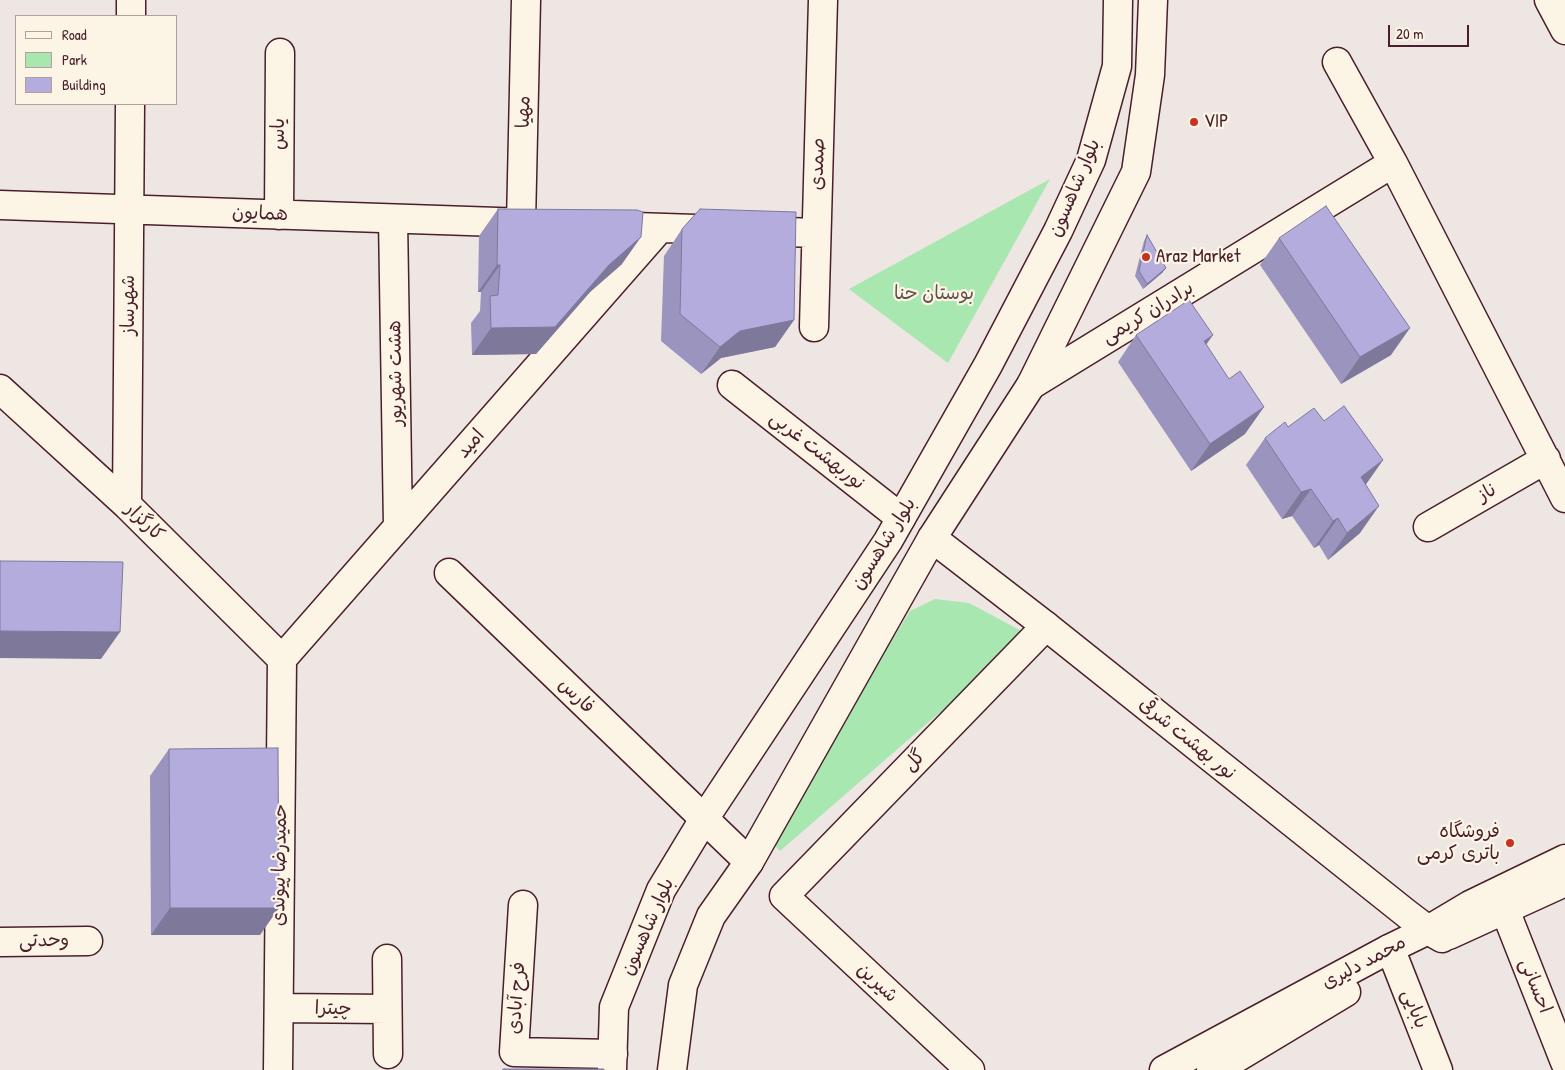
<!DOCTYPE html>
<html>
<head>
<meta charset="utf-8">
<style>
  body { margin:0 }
  #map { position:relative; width:1565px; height:1070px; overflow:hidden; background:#eee6e3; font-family:"Patrick Hand",sans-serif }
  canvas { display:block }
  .legend { position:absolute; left:15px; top:15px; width:162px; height:90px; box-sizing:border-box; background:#fcf5e5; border:1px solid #b59f9b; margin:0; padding:6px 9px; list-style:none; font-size:15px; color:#4a1f2b }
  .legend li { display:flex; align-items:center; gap:10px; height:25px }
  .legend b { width:25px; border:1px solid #b59f9b }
  .scale { position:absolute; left:1388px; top:25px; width:81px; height:22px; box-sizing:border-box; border:2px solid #4a1f2b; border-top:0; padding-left:6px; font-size:15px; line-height:18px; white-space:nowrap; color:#4a1f2b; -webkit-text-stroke:4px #fcf5e5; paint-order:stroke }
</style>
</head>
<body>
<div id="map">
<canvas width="1565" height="1070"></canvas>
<ul class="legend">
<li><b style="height:6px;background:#fcf5e5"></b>Road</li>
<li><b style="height:14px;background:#a8e7af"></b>Park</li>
<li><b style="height:14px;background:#b4acdd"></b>Building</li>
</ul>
<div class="scale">20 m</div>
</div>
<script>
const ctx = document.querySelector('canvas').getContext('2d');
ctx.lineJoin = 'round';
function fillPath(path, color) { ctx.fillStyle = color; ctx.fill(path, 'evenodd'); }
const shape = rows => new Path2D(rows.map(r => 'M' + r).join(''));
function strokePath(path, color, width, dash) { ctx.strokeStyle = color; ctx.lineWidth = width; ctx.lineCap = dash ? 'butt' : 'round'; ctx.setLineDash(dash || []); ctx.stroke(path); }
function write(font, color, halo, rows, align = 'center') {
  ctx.font = font + ' "Patrick Hand","Playpen Sans Arabic",sans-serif'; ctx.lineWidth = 4.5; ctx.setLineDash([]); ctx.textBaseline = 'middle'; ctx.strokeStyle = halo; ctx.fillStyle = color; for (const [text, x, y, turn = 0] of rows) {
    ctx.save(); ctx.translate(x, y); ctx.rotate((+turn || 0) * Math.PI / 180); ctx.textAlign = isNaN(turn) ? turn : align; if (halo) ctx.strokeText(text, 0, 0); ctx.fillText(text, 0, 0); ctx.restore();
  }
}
const green = shape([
  [1050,179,948,363,849,289],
  [935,599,969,603,1029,635,780,851,769,839,910,611]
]);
const minor = shape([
  [1549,0,1565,30],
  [131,16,131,0],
  [1337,62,1393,163,1565,498],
  [0,205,527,223],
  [279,215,280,53],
  [393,219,398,527],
  [521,223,526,0],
  [605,226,816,233],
  [814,327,823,0],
  [732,385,901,518],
  [1031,385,1393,163],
  [0,389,127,505,282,659],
  [127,505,130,104],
  [1428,527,1546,459],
  [449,573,749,862],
  [282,659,660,228],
  [523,905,514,1052,613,1054],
  [1505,910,1565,1062],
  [0,942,88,941],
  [1389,949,1396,963,1438,1070],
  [387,959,388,1054],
  [279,1008,387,1009],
  [278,1070,282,659],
  [970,1070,784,896,1046,626]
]);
const tertiary = shape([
  [932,538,1046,626,1407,914,1428,930,1442,938]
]);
const secondary = shape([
  [1449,935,1565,882],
  [612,1070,614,1007,661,890,704,819,888,541,988,365,1058,231,1091,160,1117,66,1118,0],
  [672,1070,683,985,711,916,749,862,932,538,1031,385,1136,172,1150,75,1153,0],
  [1164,1070,1389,949,1428,930,1470,905,1565,859],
  [1211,1070,1233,1060,1346,992]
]);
const wall = shape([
  [498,209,622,264,590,292,536,354,472,355,471,323,480,311,481,292,478,292,479,236],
  [682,229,794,320,775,347,721,358,701,374,661,341,664,256],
  [1147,235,1166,268,1162,273,1143,289,1135,276,1144,241],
  [1279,238,1391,355,1341,384,1260,265],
  [1136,335,1206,344,1245,434,1191,471,1118,362],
  [1324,421,1383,460,1366,484,1360,533,1328,560,1319,545,1314,548,1292,516,1282,519,1246,465,1265,438,1288,427],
  [169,749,260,935,151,935,150,776]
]);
const shadedWall = shape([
  [641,237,622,264,590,292,536,354,472,355,491,328],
  [497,265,500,265,481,292,478,292],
  [1166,268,1162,273,1143,289,1147,284],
  [794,320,775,347,721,358,701,374,720,347,740,331],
  [1410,328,1391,355,1341,384,1360,357],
  [1213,335,1194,362,1204,341],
  [1264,407,1245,434,1191,471,1210,444],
  [1383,460,1364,487,1361,477],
  [1311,489,1292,516,1282,519,1301,492],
  [1379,506,1360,533,1328,560,1347,533],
  [1338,518,1319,545,1314,548,1333,521],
  [0,631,120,632,101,659,0,658],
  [170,908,279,908,260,935,151,935]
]);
const building = shape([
  [1326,206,1410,328,1360,357,1279,238,1326,206],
  [498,209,637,210,643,212,641,237,609,265,555,327,491,328,490,296,498,295,500,265,497,265,498,209],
  [700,209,796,212,794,320,740,331,720,347,680,314,682,229,700,209],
  [1147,235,1166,268,1147,284,1139,271,1147,235],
  [1189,300,1213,335,1204,341,1229,379,1240,371,1264,407,1210,444,1136,335,1189,300],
  [1344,406,1383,460,1361,477,1379,506,1347,533,1338,518,1333,521,1311,489,1301,492,1265,438,1285,422,1288,427,1314,408,1324,421,1344,406],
  [0,561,123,562,120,632,0,631,0,561],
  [278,748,279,908,170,908,169,749,278,748],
  [504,1069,604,1069,604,1070,502,1070,504,1069]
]);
const markers = [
  [1194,122,5,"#c8321e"],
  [1146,257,5,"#c8321e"],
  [1510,843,5,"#c8321e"]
];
const streetNames = [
  ["مهیا",524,112,-89],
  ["یاس",279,134,-90],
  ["صمدی",818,164,-88],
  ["بلوار شاهسون",1075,188,-67],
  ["همایون",260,214,2],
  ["شهرساز",129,305,-90],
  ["برادران کریمی",1148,313,-31],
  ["هشت شهریور",396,373,-91],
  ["امید",471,444,-49],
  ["نوربهشت غربی",817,451,38],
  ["ناز",1487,493,-30],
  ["کارگزار",144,522,44],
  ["بلوار شاهسون",884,544,-58],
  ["فارس",576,696,44],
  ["نور بهشت شرقی",1187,739,39],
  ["گل",915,761,-46],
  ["حمیدرضا پیوندی",280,865,-89],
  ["بلوار شاهسون",648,927,-66],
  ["وحدتی",44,941,-1],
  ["محمد دلیری",1364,963,-28],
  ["شیرین",877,983,43],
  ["احسانی",1535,986,68],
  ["فرح آبادی",517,998,-86],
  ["چیترا",333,1009,1],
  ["بابایی",1414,1009,68]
];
const poiNames = [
  ["VIP",1204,122],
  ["Araz Market",1156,257],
  ["فروشگاه",1500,832,"right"],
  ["باتری کرمی",1500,854,"right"]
];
const parkNames = [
  ["بوستان حنا",934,294]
];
fillPath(green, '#a8e7af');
strokePath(minor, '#4a1f2b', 31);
strokePath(tertiary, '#4a1f2b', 31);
strokePath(secondary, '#4a1f2b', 31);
strokePath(minor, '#fcf5e5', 28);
strokePath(tertiary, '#fcf5e5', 28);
strokePath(secondary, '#fcf5e5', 28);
fillPath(wall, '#9b94be');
fillPath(shadedWall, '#7e789b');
fillPath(building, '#b4acdd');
strokePath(building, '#7e789b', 1);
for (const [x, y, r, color] of markers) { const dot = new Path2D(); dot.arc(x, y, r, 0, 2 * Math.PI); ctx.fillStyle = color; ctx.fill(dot); strokePath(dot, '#fcf5e5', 2); }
write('19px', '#4a1f2b', '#fcf5e5', streetNames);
write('19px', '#4a1f2b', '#fcf5e5', poiNames, 'left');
write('19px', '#62514c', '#fcf5e5', parkNames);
</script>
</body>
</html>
